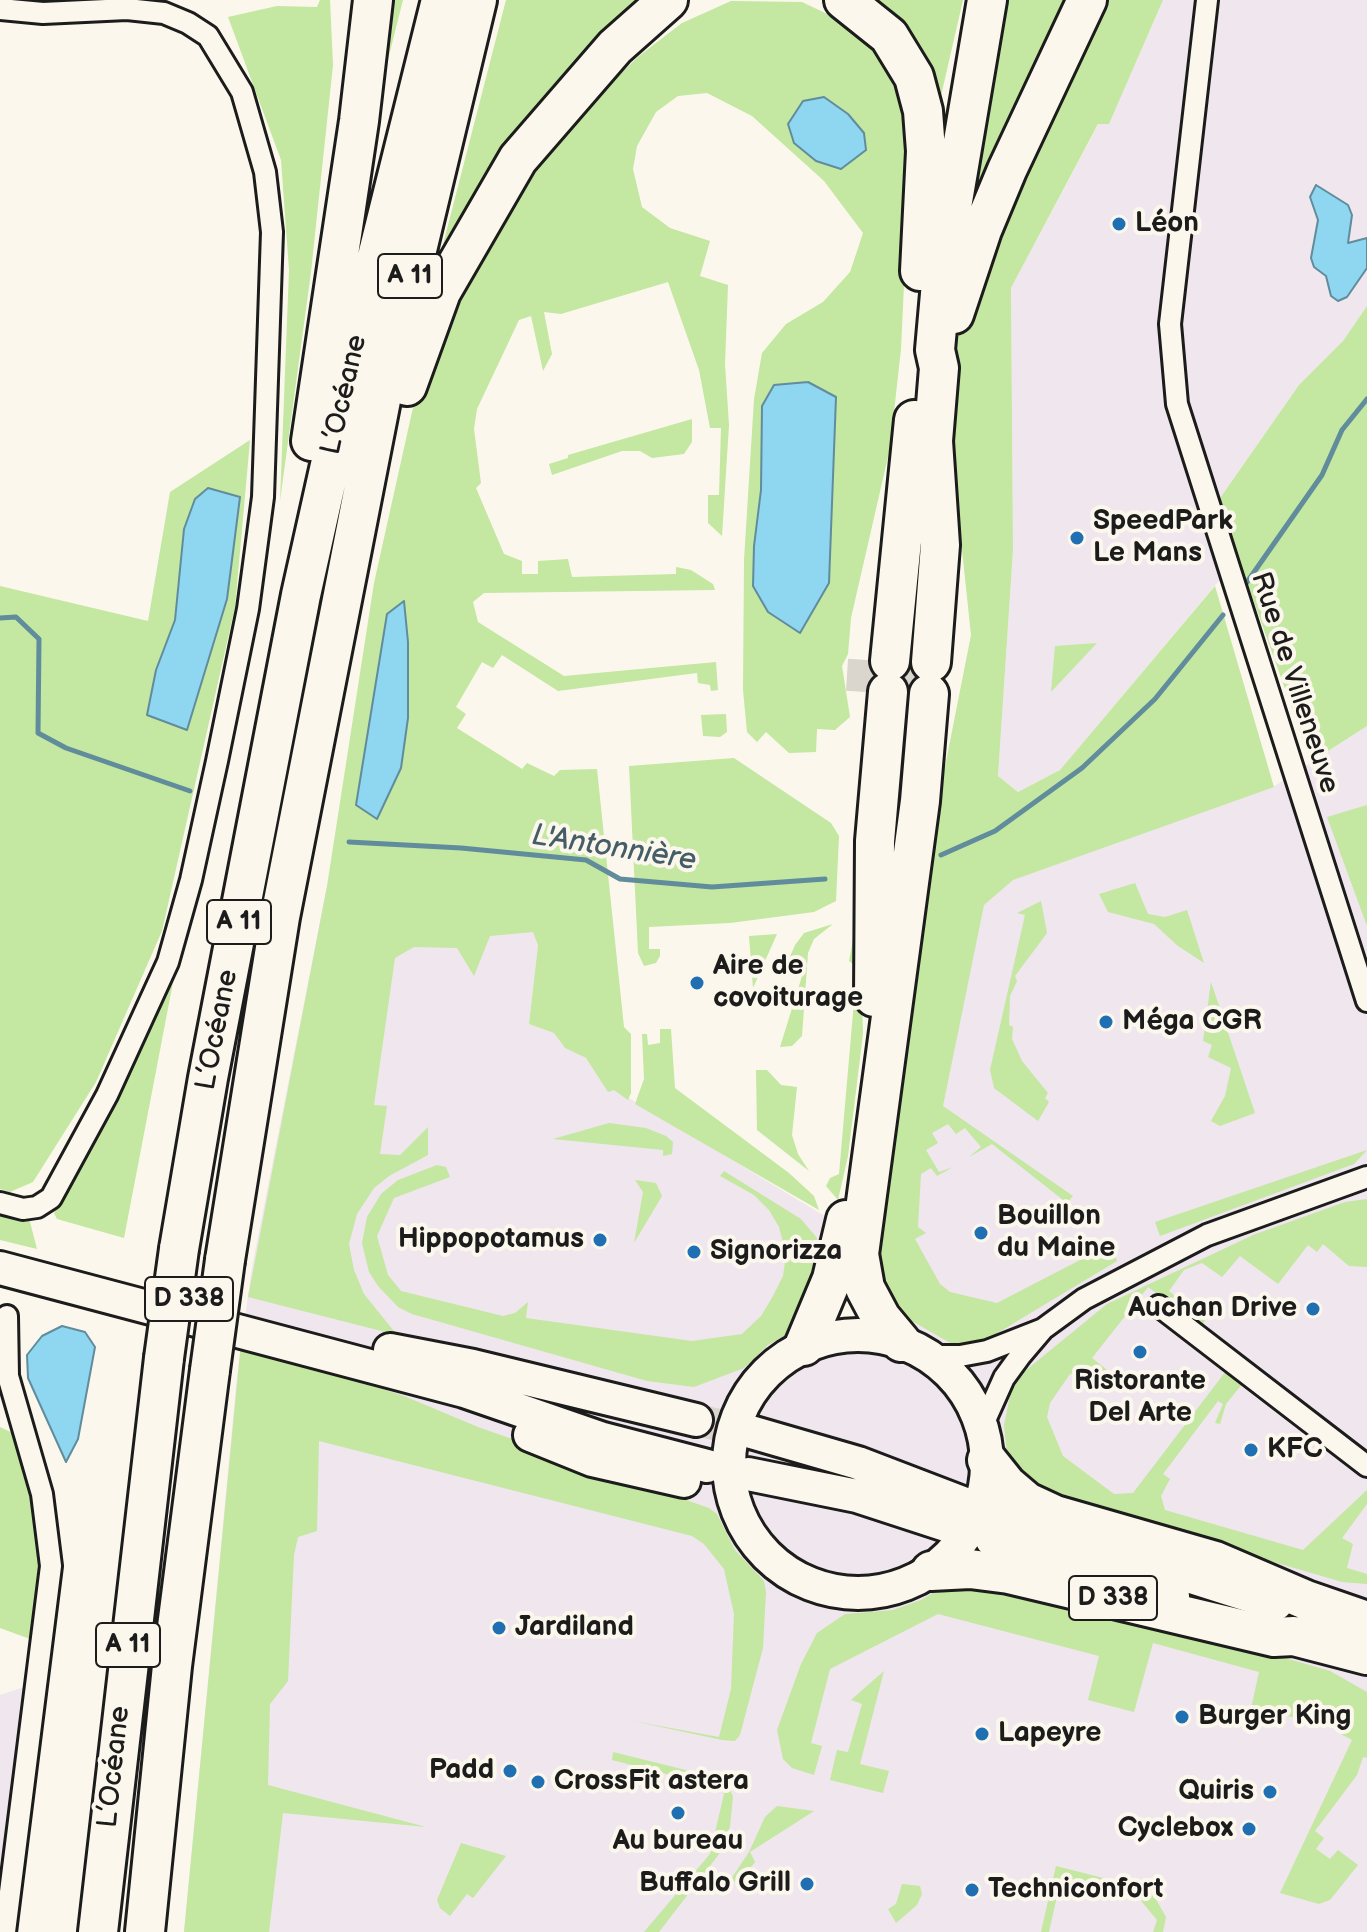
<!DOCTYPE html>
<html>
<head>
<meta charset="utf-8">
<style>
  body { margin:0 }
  canvas { display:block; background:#fbf7ec }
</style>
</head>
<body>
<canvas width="1367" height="1932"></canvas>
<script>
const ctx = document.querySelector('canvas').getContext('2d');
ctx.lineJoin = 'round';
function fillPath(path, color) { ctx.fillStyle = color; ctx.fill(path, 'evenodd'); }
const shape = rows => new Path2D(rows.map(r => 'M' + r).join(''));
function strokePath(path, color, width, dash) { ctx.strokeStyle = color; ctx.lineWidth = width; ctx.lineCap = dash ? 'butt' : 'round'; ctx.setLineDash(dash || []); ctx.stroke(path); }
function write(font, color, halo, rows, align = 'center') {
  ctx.font = font + ' "Balsamiq Sans",sans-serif'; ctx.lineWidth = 8; ctx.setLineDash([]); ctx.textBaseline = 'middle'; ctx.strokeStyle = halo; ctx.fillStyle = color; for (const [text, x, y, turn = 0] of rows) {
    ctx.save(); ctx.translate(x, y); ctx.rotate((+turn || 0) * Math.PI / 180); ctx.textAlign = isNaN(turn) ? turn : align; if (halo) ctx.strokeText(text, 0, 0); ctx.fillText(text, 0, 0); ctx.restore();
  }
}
const built = shape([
  [1163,0,1367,0,1367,306,1343,341,1299,385,1218,501,1228,570,1060,770,1018,792,998,776,1013,550,1011,288,1099,123,1109,124],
  [1367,726,1367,1932,184,1932,237,1377,252,1267,327,886,546,911,538,945,529,1024,554,1033,565,1048,586,1058,608,1091,614,1089,828,1218,820,1341,852,1335,885,1338,879,1236,925,906,1273,787],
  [27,1686,0,1902,0,1695]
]);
const green = shape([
  [320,0,330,0,333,65,311,272,280,501,289,270,281,160,228,17,277,6,317,7],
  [391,0,403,0,377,103],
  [506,0,660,0,438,264],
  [859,0,963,0,938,109],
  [1000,0,1077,0,1045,67,968,209],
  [1101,0,1163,0,1109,124,1098,124,1011,288,1013,550,998,776,1018,792,1060,770,1215,586,1274,787,1013,880,984,905,943,1106,1073,1196,1067,1203,992,1144,969,1157,981,1147,965,1128,956,1134,948,1124,932,1133,938,1143,926,1150,939,1172,953,1167,937,1176,931,1168,921,1174,918,1227,926,1233,915,1239,940,1284,950,1292,997,1303,1080,1260,1073,1247,1087,1240,1100,1240,1114,1252,1117,1261,994,1335,973,1344,952,1344,898,1313,884,1293,879,1252,937,807,971,635,949,427,953,354,970,289],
  [731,1,802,2,863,31,894,74,905,122,909,178,901,349,890,448,851,618,848,654,842,666,850,717,835,730,817,729,816,752,789,753,766,732,757,742,747,732,743,690,744,560,754,399,762,353,786,324,823,302,850,272,863,233,824,181,752,116,707,93,678,96,656,112,637,146,633,169,642,207,670,228,710,241,700,276,728,285,725,364,729,425,722,536,708,523,708,495,719,495,721,428,710,428,699,370,668,282,561,314,544,312,552,354,543,371,531,316,519,320,477,409,474,429,481,483,476,488,504,554,522,561,522,574,538,574,538,561,568,559,572,577,676,574,676,567,691,570,713,584,715,590,484,593,473,602,478,622,564,676,716,662,718,690,711,691,710,685,698,683,697,673,558,691,502,655,493,668,482,662,456,707,466,714,457,728,522,769,527,763,554,776,560,770,597,769,624,1027,631,1034,631,1093,628,1100,614,1090,608,1092,586,1058,565,1048,554,1033,529,1024,538,945,533,932,490,936,474,976,457,948,414,947,395,958,374,1105,387,1106,380,1154,400,1155,428,1127,428,1155,389,1176,374,1188,357,1214,349,1244,354,1270,364,1294,397,1335,248,1297,327,886,374,583,412,412,432,346,490,225,579,113,639,56,682,23],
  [794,143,865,149,841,169,816,161],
  [404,601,408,642,408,718,401,768,356,805,387,614],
  [1367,306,1367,726,1311,762,1218,501,1299,385,1343,341],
  [692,419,692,442,684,454,652,458,640,451,622,451,552,475,549,464,568,458,568,455],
  [250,440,235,607,162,931,96,1082,33,1182,10,1192,0,1189,0,586,148,621,170,492],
  [240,497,227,599,187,730,156,670,175,620,178,582],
  [1097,643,1051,692,1055,646],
  [726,714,727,732,720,737,703,736,701,715],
  [734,758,831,823,839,836,836,901,814,912,730,923,649,927,649,949,660,949,660,956,656,963,644,966,638,953,629,766],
  [1367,805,1367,926,1327,817],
  [1135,883,1148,914,1165,917,1187,910,1204,963,1178,946,1154,924,1108,912,1099,894],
  [1041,901,1047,933,1015,976,1017,981,1010,996,1009,1025,1013,1027,1012,1039,1022,1061,1048,1093,1045,1098,1049,1102,1038,1121,994,1088,990,1070,1025,915,1017,913],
  [859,908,863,1034,848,1156,838,1200,826,1186,830,1178,839,1174,857,967,849,961],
  [833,924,814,939,808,953,802,1036,792,1046,780,1047,803,973,786,966,795,945,804,933],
  [777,934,753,988,749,936],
  [175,972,124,1238,57,1219,54,1213,116,1100],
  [1211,982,1255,1113,1220,1126,1211,1121,1225,1096,1231,1068,1208,1057,1212,1045,1203,1041],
  [660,1029,671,1029,675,1088,789,1173,814,1196,819,1210,635,1104,644,1079,642,1034,647,1034,648,1045,660,1043],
  [756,1070,767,1070,781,1085,797,1087,792,1135,798,1154,809,1171,757,1130],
  [609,1123,646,1128,666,1136,673,1142,672,1154,663,1156,663,1150,553,1139],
  [1367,1150,1354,1164,1160,1236,1155,1222],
  [437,1165,446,1167,450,1177,394,1198,377,1236,388,1275,401,1291,503,1316,515,1313,528,1302,526,1318,692,1341,742,1334,761,1316,773,1296,783,1276,786,1255,779,1227,769,1210,754,1195,720,1176,724,1171,801,1219,817,1238,813,1286,798,1328,768,1345,744,1368,694,1387,647,1381,412,1314,398,1307,378,1286,369,1272,362,1243,367,1217,381,1194,398,1180],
  [635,1180,656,1183,662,1196,634,1243,643,1192],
  [1367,1199,1367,1267,1349,1266,1323,1244,1317,1252,1308,1245,1278,1284,1240,1256,1222,1277,1202,1263,1184,1270,1169,1291,1205,1320,1202,1327,1148,1287,1092,1358,1107,1370,1101,1379,1090,1370,1070,1374,1050,1403,1047,1417,1063,1456,1114,1494,1133,1493,1226,1371,1243,1383,1226,1404,1220,1424,1215,1423,1223,1404,1218,1401,1163,1474,1170,1479,1161,1496,1165,1510,1303,1550,1367,1490,1367,1504,1342,1538,1353,1544,1347,1568,1367,1574,1367,1584,1342,1582,1062,1500,1046,1493,1012,1465,1007,1454,1004,1425,1011,1391,1025,1371,1107,1304,1253,1235,1345,1202],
  [0,1211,29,1218,37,1249,0,1240],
  [241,1342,404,1396,478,1427,709,1508,717,1514,735,1550,764,1581,766,1592,763,1648,740,1735,735,1741,722,1740,633,1721,719,1737,731,1689,734,1614,724,1569,704,1544,692,1536,319,1441,317,1531,298,1537,294,1555,288,1681,270,1704,268,1785,426,1827,283,1813,269,1932,184,1932],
  [0,1427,17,1435,33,1492,40,1569,30,1639,0,1628],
  [969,1580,1199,1633,1330,1671,1367,1692,1367,1758,1363,1757,1357,1775,1315,1831,1324,1838,1316,1849,1330,1859,1338,1850,1358,1865,1330,1900,1319,1904,1280,1893,1352,1740,1339,1733,1344,1721,1317,1710,1311,1722,1265,1710,1261,1725,1248,1722,1259,1672,1153,1643,1134,1712,1088,1700,1099,1656,938,1614,830,1669,811,1743,822,1746,814,1775,792,1768,783,1759,777,1730,801,1664,817,1633,845,1614,893,1610,921,1600,944,1586],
  [884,1671,860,1764,889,1771,883,1793,830,1780,837,1750,848,1752,862,1704,851,1700],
  [613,1752,718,1778,726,1783,733,1796,730,1827,719,1854,659,1932,644,1932,710,1854,724,1794,721,1788,612,1760],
  [777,1806,814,1811,750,1852,755,1862,738,1884,731,1879,749,1852,765,1817],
  [461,1843,506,1856,473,1898,467,1894,450,1916,440,1908,437,1900],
  [1056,1866,1115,1881,1113,1890,1061,1878,1049,1932,1041,1932],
  [902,1884,920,1886,922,1894,917,1905,896,1923,888,1909,896,1904],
  [1140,1885,1149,1887,1166,1917,1163,1932,1153,1932,1157,1920,1142,1902]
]);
const water = shape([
  [824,97,848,114,864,133,866,150,841,169,816,161,794,143,788,124,803,101,824,97],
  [1316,185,1348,205,1352,215,1348,243,1367,238,1367,268,1347,297,1338,301,1331,296,1326,276,1314,267,1311,258,1318,220,1310,197,1316,185],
  [808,382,836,397,829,583,800,633,768,612,753,586,754,546,761,490,762,406,774,385,808,382],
  [208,488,240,497,227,599,187,730,147,715,156,670,175,620,184,529,195,499,208,488],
  [404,601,408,642,408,718,401,768,377,819,356,805,387,614,404,601],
  [62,1326,85,1332,95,1347,78,1439,66,1462,28,1378,27,1355,42,1336,62,1326]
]);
const stream = shape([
  [1245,585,1322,475,1342,430,1367,399],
  [0,618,16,617,39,639,38,733,66,748,190,791],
  [349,842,461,848,586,860,620,879,712,887,825,879],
  [941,855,995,831,1082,768,1155,699,1223,615]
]);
const primaryTunnel = shape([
  [696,1420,751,1432],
  [707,1466,748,1474]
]);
const highwayTunnel = shape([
  [865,692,867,660],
  [904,693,906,661]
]);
const street = shape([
  [1207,0,1170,324,1177,404,1367,1001],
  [0,9,43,13,127,9,164,13,188,23,208,36,242,92,265,172,272,232,263,497,248,609,217,761,191,880,168,962,107,1095,51,1198,37,1207,23,1209,0,1203],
  [1159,1306,1367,1466],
  [929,1356,960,1356,987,1351,1043,1329],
  [982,1427,1004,1378,1020,1356,1043,1329,1084,1299,1207,1235,1367,1177],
  [5,1932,51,1566,42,1494,8,1376,7,1316]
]);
const primary = shape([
  [0,1268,464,1391,603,1439,707,1466],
  '729 1464a129 129 0 1 1 258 0a129 129 0 1 1-258 0Z',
  [390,1350,473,1366,696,1420],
  [751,1432,858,1463,965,1504],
  [530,1435,592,1460,684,1481],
  [748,1474,857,1496,952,1527],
  [1003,1517,1276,1604],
  [992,1540,1173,1596]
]);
const highway = shape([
  [844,0,889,36,914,77,923,111,926,151,920,271],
  [954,314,982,230,1007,170,1087,0],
  [407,386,441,292,518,159,615,47,668,0],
  [311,441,359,121,373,0],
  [890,661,914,420],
  [931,662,940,545,933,441,939,368,935,350,943,260,987,0],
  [874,997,875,841,888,692],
  [179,1249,208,1078,301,595,372,277,441,0],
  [225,1260,280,917,381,400,477,0],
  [901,1342,881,1318,865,1288,859,1254,920,801,929,694],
  [804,1346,832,1279,846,1220],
  [987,1460,1007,1485,1027,1502,1055,1515,1215,1561,1306,1600,1367,1621],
  [931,1571,970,1569,1009,1574,1274,1637,1294,1636,1367,1655],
  [98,1932,164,1358],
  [145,1932,172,1666,210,1370]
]);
const highwayBridge = shape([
  [164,1358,179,1249],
  [210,1370,225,1260]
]);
const markers = [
  [1119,224,8,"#1f6fb2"],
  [1077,538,8,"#1f6fb2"],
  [697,983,8,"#1f6fb2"],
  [1106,1022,8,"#1f6fb2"],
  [981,1233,8,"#1f6fb2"],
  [600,1240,8,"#1f6fb2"],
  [694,1252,8,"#1f6fb2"],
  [1313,1309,8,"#1f6fb2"],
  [1140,1352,8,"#1f6fb2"],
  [1251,1450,8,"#1f6fb2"],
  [499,1628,8,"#1f6fb2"],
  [1182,1717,8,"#1f6fb2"],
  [982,1734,8,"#1f6fb2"],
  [510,1771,8,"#1f6fb2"],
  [538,1782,8,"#1f6fb2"],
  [1270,1792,8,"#1f6fb2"],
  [678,1813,8,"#1f6fb2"],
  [1249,1829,8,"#1f6fb2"],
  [807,1884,8,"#1f6fb2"],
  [972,1890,8,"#1f6fb2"]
];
const shields = [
  [410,276,64],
  [239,922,64],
  [189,1299,88],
  [1113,1598,88],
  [128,1645,64]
];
const shieldNames = [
  ["A 11",410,276],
  ["A 11",239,922],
  ["D 338",189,1299],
  ["D 338",1113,1598],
  ["A 11",128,1645]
];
const poiNames = [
  ["Léon",1135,224],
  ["SpeedPark",1093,522],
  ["Le Mans",1093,554],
  ["Aire de",713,967],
  ["covoiturage",713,999],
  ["Méga CGR",1122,1022],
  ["Bouillon",997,1217],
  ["du Maine",997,1249],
  ["Hippopotamus",584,1240,"right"],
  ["Signorizza",710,1252],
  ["Auchan Drive",1297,1309,"right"],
  ["Ristorante",1140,1382,"center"],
  ["Del Arte",1140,1414,"center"],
  ["KFC",1267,1450],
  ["Jardiland",515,1628],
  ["Burger King",1198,1717],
  ["Lapeyre",998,1734],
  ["Padd",494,1771,"right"],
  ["CrossFit astera",554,1782],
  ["Quiris",1254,1792,"right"],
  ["Cyclebox",1233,1829,"right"],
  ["Au bureau",678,1842,"center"],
  ["Buffalo Grill",791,1884,"right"],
  ["Techniconfort",988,1890]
];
const streetNames = [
  ["L’Océane",345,395,-77],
  ["Rue de Villeneuve",1294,683,72],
  ["L’Océane",218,1030,-79],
  ["L’Océane",115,1767,-84]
];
const waterNames = [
  ["L'Antonnière",614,849,9]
];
fillPath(built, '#f0e6ed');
fillPath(green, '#c4e7a1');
fillPath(water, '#8fd6f1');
strokePath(water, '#618c9c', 2);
strokePath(stream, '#618c9c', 5);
strokePath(primaryTunnel, '#dad6cd', 32, [32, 16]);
strokePath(highwayTunnel, '#dad6cd', 38, [38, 19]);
strokePath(street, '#1c1c1c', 26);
strokePath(primary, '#1c1c1c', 38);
strokePath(highway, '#1c1c1c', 44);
strokePath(street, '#fbf7ec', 20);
strokePath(primary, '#fbf7ec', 32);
strokePath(highway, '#fbf7ec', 38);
strokePath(highwayBridge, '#1c1c1c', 44, []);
strokePath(highwayBridge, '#fbf7ec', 38);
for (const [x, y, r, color] of markers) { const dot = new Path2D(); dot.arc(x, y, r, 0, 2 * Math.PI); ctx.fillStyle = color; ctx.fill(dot); strokePath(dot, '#fbf7ec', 3); }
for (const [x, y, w] of shields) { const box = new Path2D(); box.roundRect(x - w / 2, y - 22, w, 44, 6); ctx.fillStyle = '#fbf7ec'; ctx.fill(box); strokePath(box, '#1c1c1c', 2); }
write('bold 26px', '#1c1c1c', null, shieldNames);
write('bold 28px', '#1c1c1c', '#fbf7ec', poiNames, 'left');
write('28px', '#1c1c1c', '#fbf7ec', streetNames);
write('italic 30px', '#445d67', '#fbf7ec', waterNames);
</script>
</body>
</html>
